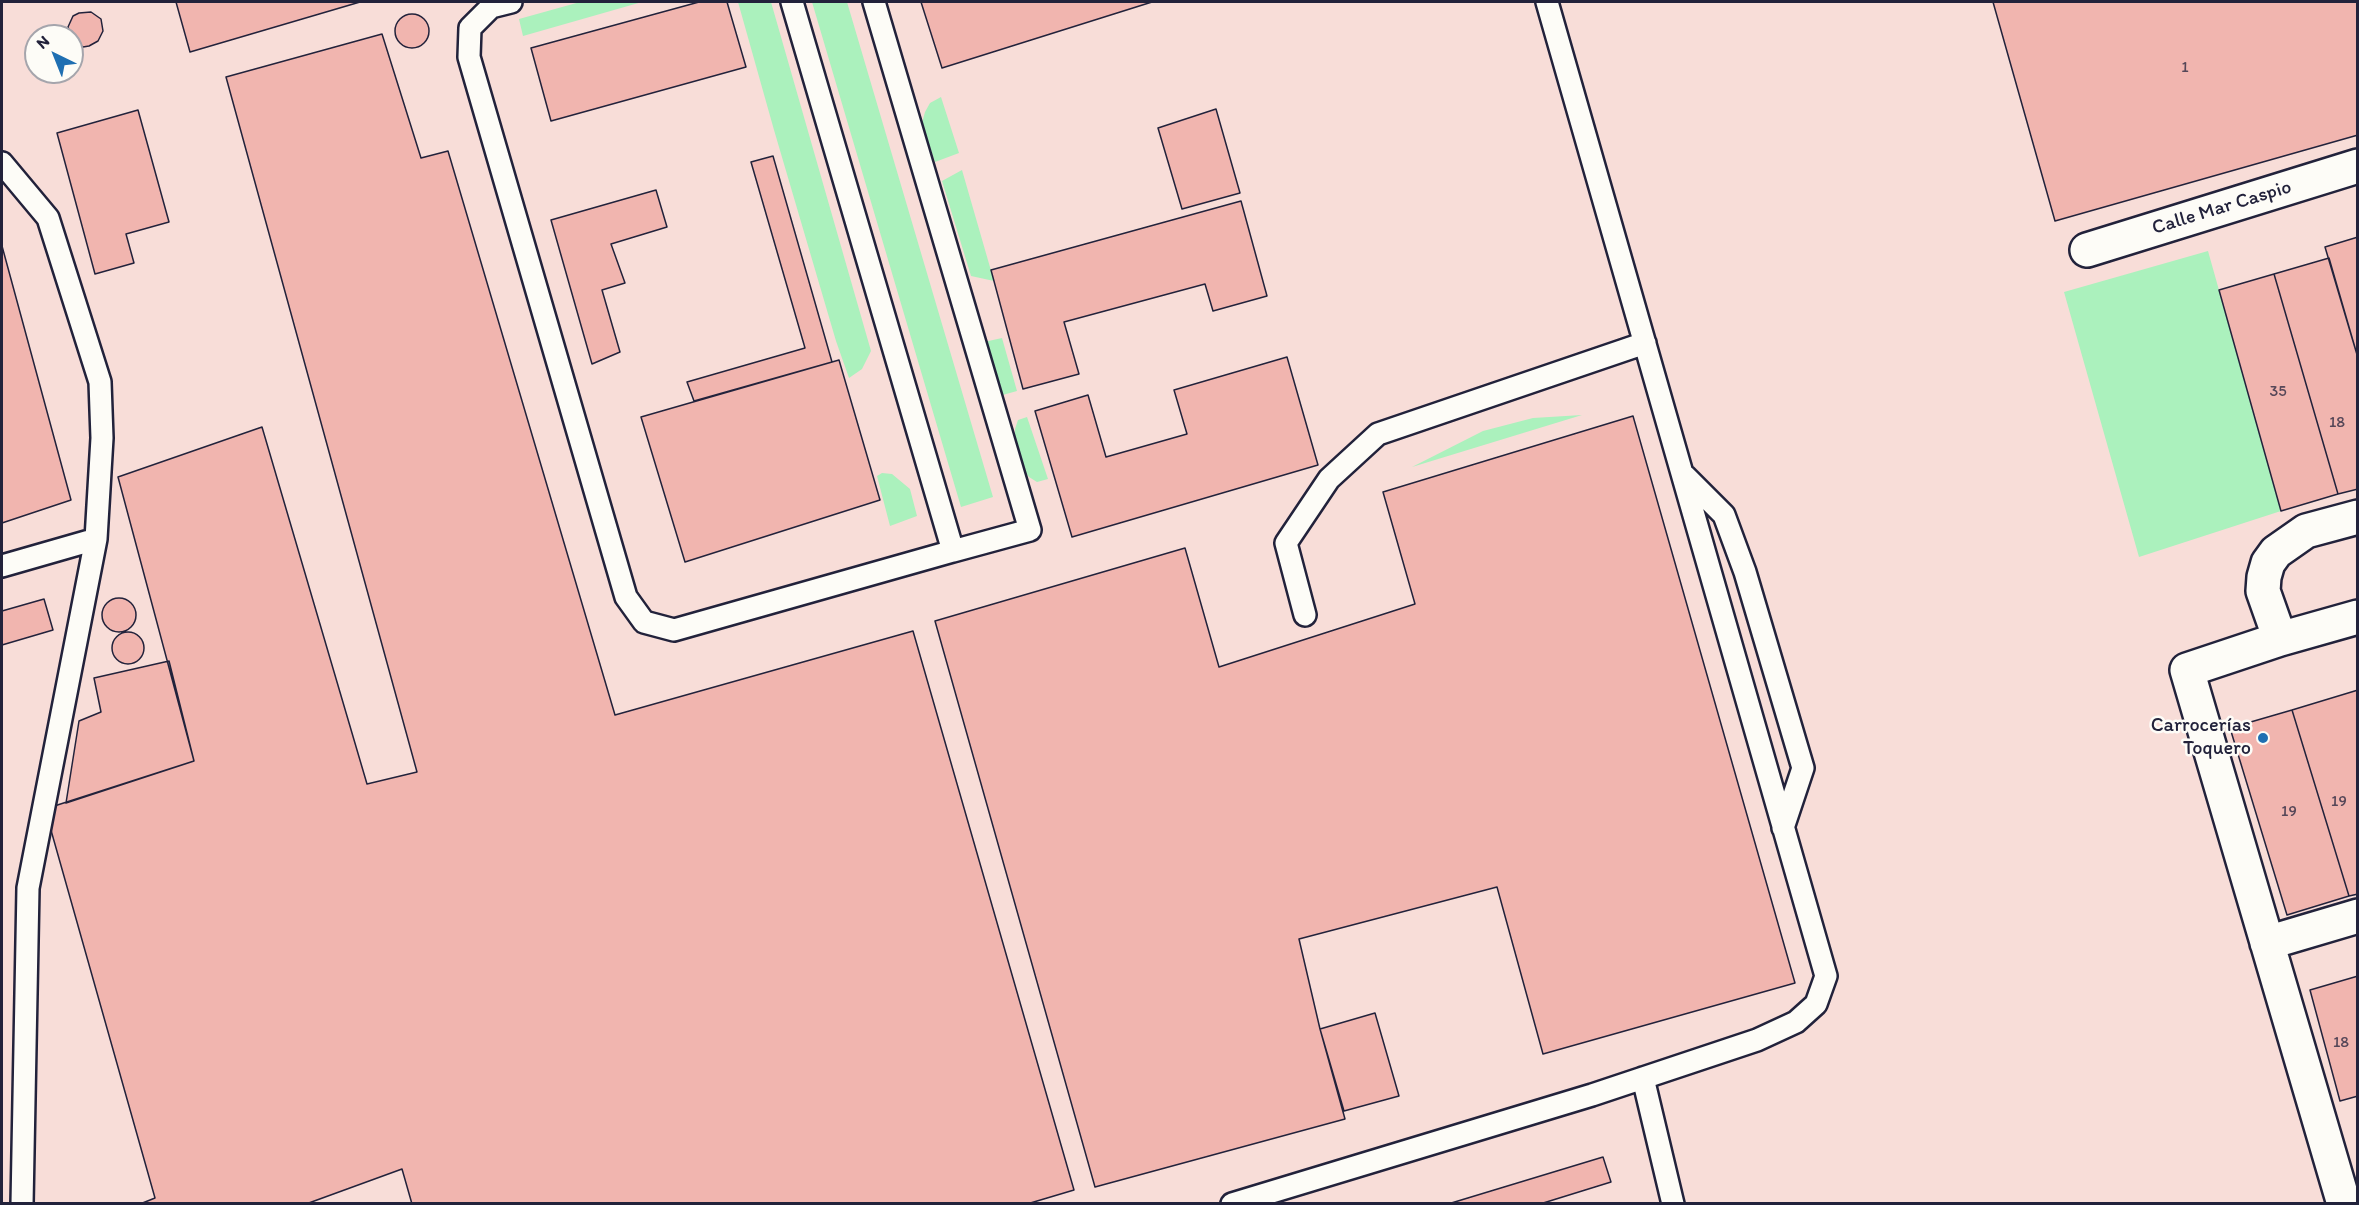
<!DOCTYPE html>
<html>
<head>
<meta charset="utf-8">
<style>
  body { margin:0 }
  #map { position:relative; width:2359px; height:1205px; overflow:hidden; background:#fbeee9; font-family:Itim,sans-serif }
  canvas { display:block }
  .frame { position:absolute; inset:0; border:3px solid #22223b; pointer-events:none }
  .north { position:absolute; left:24px; top:24px; width:60px; height:60px; box-sizing:border-box; background:#fdfcf7; border:2px solid #a5a5ac; border-radius:50%; rotate:317deg; font-size:16px; font-weight:700; line-height:24px; text-align:center; color:#22223b }
  .north::after { content:''; display:block; margin:auto; width:21px; height:27px; background:#1f6fb2; clip-path:polygon(50% 0,100% 100%,50% 72%,0 100%) }
</style>
</head>
<body>
<div id="map">
<canvas width="2359" height="1205"></canvas>
<div class="frame"></div>
<div class="north">N</div>
</div>
<script>
const ctx = document.querySelector('canvas').getContext('2d');
ctx.lineJoin = 'round';
function fillPath(path, color) { ctx.fillStyle = color; ctx.fill(path, 'evenodd'); }
const shape = rows => new Path2D(rows.map(r => 'M' + r).join(''));
function strokePath(path, color, width, dash) { ctx.strokeStyle = color; ctx.lineWidth = width; ctx.lineCap = dash ? 'butt' : 'round'; ctx.setLineDash(dash || []); ctx.stroke(path); }
function write(font, color, halo, rows, align = 'center') {
  ctx.font = font + ' Itim,sans-serif'; ctx.lineWidth = 5; ctx.setLineDash([]); ctx.textBaseline = 'middle'; ctx.strokeStyle = halo; ctx.fillStyle = color; for (const [text, x, y, turn = 0] of rows) {
    ctx.save(); ctx.translate(x, y); ctx.rotate((+turn || 0) * Math.PI / 180); ctx.textAlign = isNaN(turn) ? turn : align; if (halo) ctx.strokeText(text, 0, 0); ctx.fillText(text, 0, 0); ctx.restore();
  }
}
const built = shape([
  [2,2,2357,2,2357,1203,2,1203],
  [36,36,72,36,72,72,36,72]
]);
const green = shape([
  [580,2,642,2,523,36,519,19],
  [738,2,771,2,871,351,862,369,849,378,836,341,774,130],
  [812,2,847,2,993,497,961,507],
  [941,97,959,153,935,162,922,123,925,112,930,103],
  [962,170,994,281,971,276,942,181],
  [2208,251,2281,511,2139,557,2064,292],
  [1002,338,1017,391,999,396,984,342],
  [1582,415,1412,467,1483,431,1533,418],
  [1027,417,1048,479,1037,482,1029,477,1021,466,1015,441,1015,429,1018,420],
  [882,473,892,474,910,489,917,516,890,526,877,476]
]);
const building = shape([
  [176,2,360,2,190,52,176,2],
  [699,2,727,2,746,67,551,121,531,48,699,2],
  [921,2,1152,2,942,68,921,2],
  [1993,2,2358,2,2358,135,2055,221,1993,2],
  [91,12,101,19,103,31,98,41,89,46,83,47,72,39,68,27,73,16,79,13,91,12],
  '395 31a17 17 0 1 1 34 0a17 17 0 1 1-34 0Z',
  [382,34,421,158,448,151,615,715,913,631,1074,1190,1027,1204,412,1204,402,1169,306,1204,140,1204,155,1198,45,809,194,761,118,477,262,427,367,784,417,772,226,77,382,34],
  [1216,109,1240,193,1182,209,1158,128,1216,109],
  [138,110,169,222,126,234,134,263,95,274,57,133,138,110],
  [773,156,832,362,694,401,687,382,805,348,751,162,773,156],
  [656,190,667,227,611,244,625,283,602,290,620,352,592,364,551,220,656,190],
  [1241,201,1267,296,1213,311,1205,284,1064,322,1079,374,1023,389,991,270,1241,201],
  [2358,237,2358,358,2325,247,2358,237],
  [2,246,71,500,2,523,2,246],
  [2329,258,2358,358,2358,489,2338,494,2274,274,2329,258],
  [2274,274,2338,494,2281,511,2219,290,2274,274],
  [1287,357,1318,465,1072,537,1035,411,1088,395,1106,457,1187,434,1174,390,1287,357],
  [839,360,880,500,685,562,641,417,839,360],
  [1633,416,1795,983,1543,1054,1497,887,1299,939,1320,1029,1345,1119,1095,1187,935,621,1185,548,1219,667,1415,604,1383,492,1633,416],
  '102 615a17 17 0 1 1 34 0a17 17 0 1 1-34 0Z',
  [44,599,53,630,2,645,2,611,44,599],
  '112 648a16 16 0 1 1 32 0a16 16 0 1 1-32 0Z',
  [169,661,194,761,66,803,79,721,101,712,94,678,169,661],
  [2358,690,2358,894,2349,896,2292,710,2358,690],
  [2292,710,2349,896,2287,915,2230,728,2292,710],
  [2358,976,2358,1096,2340,1101,2310,990,2358,976],
  [1375,1013,1399,1096,1344,1111,1320,1029,1375,1013],
  [1603,1157,1611,1182,1540,1204,1448,1204,1603,1157]
]);
const lane = shape([
  [511,2,491,7,470,28,469,57,626,597,644,622,674,630,953,551,792,2],
  [874,2,1030,530,953,551],
  [2,163,48,218,100,382,102,438,96,539,28,888,22,1204],
  [1685,476,1724,515,1745,572,1803,768,1783,828],
  [2,566,96,539],
  [1305,615,1286,543,1329,479,1378,434,1645,343],
  [1643,1078,1673,1204],
  [1232,1204,1592,1095,1757,1040,1796,1022,1816,1004,1826,976,1547,2]
]);
const street = shape([
  [2087,250,2358,166],
  [2280,639,2263,591,2264,577,2268,563,2276,552,2306,531,2358,517],
  [2267,943,2358,916],
  [2344,1204,2187,670,2280,639,2358,617]
]);
const markers = [
  [2263,738,6,"#1f6fb2"]
];
const numberNames = [
  ["1",2185,68],
  ["35",2278,392],
  ["18",2337,423],
  ["19",2339,802],
  ["19",2289,812],
  ["18",2341,1043]
];
const streetNames = [
  ["Calle Mar Caspio",2222,208,-17]
];
const poiNames = [
  ["Carrocerías",2251,726],
  ["Toquero",2251,749]
];
fillPath(built, '#f8ddd8');
fillPath(green, '#abf1bd');
fillPath(building, '#f1b5af');
strokePath(building, '#22223b', 1.5);
strokePath(lane, '#22223b', 26);
strokePath(street, '#22223b', 38);
strokePath(lane, '#fdfcf7', 21);
strokePath(street, '#fdfcf7', 33);
for (const [x, y, r, color] of markers) { const dot = new Path2D(); dot.arc(x, y, r, 0, 2 * Math.PI); ctx.fillStyle = color; ctx.fill(dot); strokePath(dot, '#fdfcf7', 2); }
write('16px', '#564758', null, numberNames);
write('20px', '#22223b', '#fdfcf7', streetNames);
write('20px', '#22223b', '#fdfcf7', poiNames, 'right');
</script>
</body>
</html>
